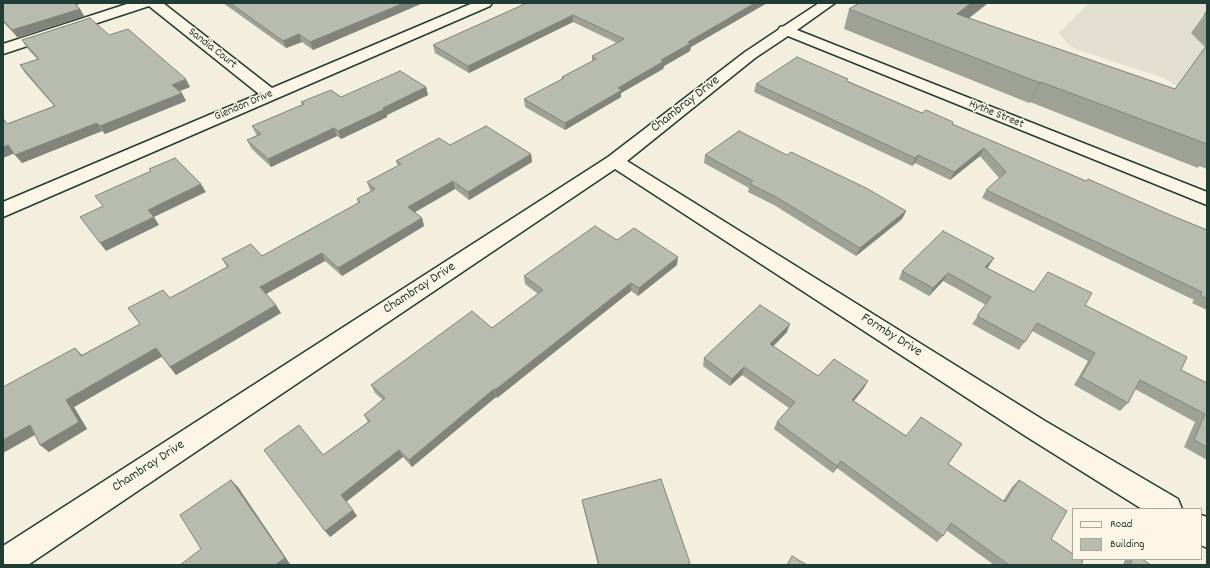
<!DOCTYPE html>
<html>
<head>
<meta charset="utf-8">
<style>
  body { margin:0 }
  #map { position:relative; width:1210px; height:568px; overflow:hidden; background:#f3eede; font-family:Dekko,sans-serif }
  canvas { display:block }
  .frame { position:absolute; inset:0; border:4px solid #1f3d34; pointer-events:none }
  .legend { position:absolute; left:1072px; top:508px; width:130px; height:52px; box-sizing:border-box; background:#fcf5e5; border:1px solid #a4ab9e; margin:0; padding:5px 7px; list-style:none; font-size:12px; color:#1f3d34 }
  .legend li { display:flex; align-items:center; gap:8px; height:20px }
  .legend b { width:20px; border:1px solid #a4ab9e }
</style>
</head>
<body>
<div id="map">
<canvas width="1210" height="568"></canvas>
<div class="frame"></div>
<ul class="legend">
<li><b style="height:5px;background:#fcf5e5"></b>Road</li>
<li><b style="height:11px;background:#b8bcae"></b>Building</li>
</ul>
</div>
<script>
const ctx = document.querySelector('canvas').getContext('2d');
ctx.lineJoin = 'round';
function fillPath(path, color) { ctx.fillStyle = color; ctx.fill(path, 'evenodd'); }
const shape = rows => new Path2D(rows.map(r => 'M' + r).join(''));
function strokePath(path, color, width, dash) { ctx.strokeStyle = color; ctx.lineWidth = width; ctx.lineCap = dash ? 'butt' : 'round'; ctx.setLineDash(dash || []); ctx.stroke(path); }
function write(font, color, halo, rows, align = 'center') {
  ctx.font = font + ' Dekko,sans-serif'; ctx.lineWidth = 3; ctx.setLineDash([]); ctx.textBaseline = 'middle'; ctx.strokeStyle = halo; ctx.fillStyle = color; for (const [text, x, y, turn = 0] of rows) {
    ctx.save(); ctx.translate(x, y); ctx.rotate((+turn || 0) * Math.PI / 180); ctx.textAlign = isNaN(turn) ? turn : align; if (halo) ctx.strokeText(text, 0, 0); ctx.fillText(text, 0, 0); ctx.restore();
  }
}
const built = shape([
  [1089,3,1207,3,1207,98,1186,91,1164,78,1076,49,1069,45,1059,33]
]);
const minor = shape([
  [130,3,163,3,272,88,473,3,492,3,490,6,3,217,3,202,259,94,149,6,3,54,3,44,130,3],
  [819,3,835,3,797,30,1207,192,1207,205,788,36,755,58,627,161,1045,421,1178,499,1182,509,1142,509,1027,437,615,169,28,565,3,565,3,546,608,157,745,52,778,30,780,27,784,26,819,3],
  [1201,515,1207,517,1207,548,1201,545,1201,515]
]);
const wall = shape([
  [3,3,83,3,76,5,80,9,84,16,18,38,3,22],
  [223,3,423,3,313,50,302,42,286,48],
  [527,3,767,3,691,47,690,51,664,66,663,69,621,93,621,97,565,130,525,107,524,99,562,79,562,77,592,61,592,56,617,43,573,22,469,73,435,53,433,45],
  [859,3,988,3,969,18,1175,89,1205,47,1191,33,1207,11,1207,169,1199,166,1198,168,1030,102,1029,103,844,29,849,9],
  [109,35,190,87,180,91,186,101,105,134,102,131,22,163,14,153,3,158,3,118,7,124,54,106,25,73,20,65,37,59,27,48,22,40],
  [848,81,922,113,953,122,952,124,1086,181,1207,230,1207,310,1192,303,1194,300,982,198,986,190,999,178,980,156,950,180,915,163,912,166,754,92,756,84],
  [426,87,428,95,387,115,387,117,341,139,337,136,271,167,251,148,247,140,257,135,256,134,252,126,302,105,301,102],
  [450,145,531,154,532,162,469,200,455,189,415,212,422,218,424,226,342,276,325,261,266,294,281,313,176,375,162,356,74,407,87,429,49,452,40,445,35,435,3,453,3,387,82,355,140,324,170,298,227,267,222,259,262,256,358,203,357,199,371,191,370,190,367,182,398,166,396,161],
  [705,155,787,155,906,211,902,219,856,256,774,205,748,192,749,188,704,163],
  [617,240,677,265,638,296,631,291,497,398,496,397,412,467,403,457,346,502,357,516,330,537,323,455,368,422,364,415,383,400,375,393,371,385,492,328,538,294,525,284,524,276],
  [989,266,986,268,1034,292,1085,305,1181,370,1207,383,1207,460,1184,447,1195,422,1135,389,1128,403,1120,411,1074,385,1088,361,1032,331,1019,350,972,324,986,305,943,281,929,296,899,279,902,271],
  [787,332,773,346,818,376,864,388,854,401,1003,501,1012,487,1019,480,1051,539,1081,565,994,565,946,530,943,536,937,542,837,468,833,473,774,429,777,422,789,408,742,375,730,386,703,366,704,358],
  [582,500,690,565,598,565,583,506],
  [1127,559,1142,559,1151,565,1123,565,1125,560]
]);
const shadedWall = shape([
  [72,3,83,3,73,6],
  [404,3,423,3,313,50,310,42],
  [755,3,767,3,691,47,690,51,664,66,663,69,621,93,621,97,565,130,565,123,661,60,688,42],
  [971,3,988,3,949,34,957,14],
  [80,9,84,16,18,38,12,30],
  [573,15,573,22,469,73,468,66],
  [299,34,302,42,286,48,283,41],
  [186,79,190,87,177,92,172,85],
  [1041,82,1030,102,1029,103,1040,83],
  [426,87,428,95,387,115,387,117,341,139,338,131,383,108],
  [182,93,186,101,105,134,100,126],
  [97,123,102,131,22,163,15,155],
  [334,128,337,136,271,167,268,159],
  [8,145,15,153,3,158,3,147],
  [984,148,980,156,950,180,954,172],
  [531,154,532,162,469,200,468,192],
  [918,155,915,163,912,166,915,158],
  [453,181,455,189,410,215,408,207],
  [201,184,206,192,154,217,159,225,106,251,100,243,148,210],
  [906,211,902,219,856,256,860,248],
  [422,218,424,226,342,276,338,268],
  [322,253,325,261,264,295,260,287],
  [678,257,677,265,638,296,639,288],
  [994,258,989,266,980,275,985,267],
  [948,273,943,281,929,296,933,288],
  [631,283,631,291,497,398,495,390],
  [276,305,281,313,176,375,170,367],
  [790,324,787,332,768,352,770,344],
  [75,348,83,356,81,356],
  [156,348,163,356,74,407,87,429,49,452,40,445,66,400],
  [744,367,742,375,730,386,732,379],
  [868,381,864,388,848,408,852,400],
  [494,389,496,397,412,467,409,460],
  [30,425,39,432,3,453,3,440],
  [399,450,403,457,346,502,341,495],
  [841,461,837,468,833,473,837,466],
  [231,480,238,487,290,564,288,565,275,565],
  [353,510,357,516,330,537,325,531]
]);
const building = shape([
  [3,3,74,3,80,9,12,30,3,20,3,3],
  [230,3,404,3,310,42,299,34,283,41,230,3],
  [527,3,755,3,688,42,691,43,661,60,664,61,618,88,622,90,565,123,524,99,564,78,562,77,596,59,592,56,624,39,573,15,468,66,433,45,527,3],
  [859,3,971,3,957,14,1175,89,1207,45,1207,144,1041,82,1040,83,849,9,859,3],
  [1207,11,1207,16,1204,14,1207,11],
  [90,18,109,35,128,29,186,79,172,85,182,93,100,126,97,123,15,155,8,145,3,147,3,118,7,124,55,106,20,65,39,59,22,40,90,18],
  [797,57,848,79,846,81,922,113,926,110,953,122,952,124,1030,157,1086,181,1088,179,1168,214,1207,230,1207,299,1200,295,1202,292,986,190,1006,172,984,148,954,172,918,155,915,158,756,84,797,57],
  [400,71,426,87,383,108,385,109,338,131,334,128,268,159,247,140,261,134,252,126,304,104,301,102,331,90,341,97,400,71],
  [486,126,531,154,468,192,453,181,408,207,422,218,338,268,322,253,260,287,276,305,170,367,156,348,66,400,79,422,40,445,30,425,3,440,3,387,75,348,81,356,140,324,128,308,163,290,170,298,229,266,222,259,251,244,262,256,360,202,357,199,375,189,367,182,401,164,396,161,439,138,450,145,486,126],
  [739,131,787,155,791,152,866,188,906,211,860,248,776,197,750,184,753,181,705,155,739,131],
  [175,158,201,184,148,210,154,217,100,243,80,217,103,206,95,196,151,171,149,169,175,158],
  [595,226,617,240,634,228,678,257,639,288,631,283,495,390,494,389,409,460,399,450,341,495,353,510,325,531,264,450,299,425,323,455,370,421,364,415,385,398,371,385,472,311,492,328,543,290,524,276,595,226],
  [943,231,994,258,985,267,1034,292,1048,272,1092,293,1085,305,1187,357,1181,370,1207,383,1207,447,1194,440,1205,414,1140,380,1128,403,1081,377,1095,353,1037,323,1025,342,977,316,991,297,948,273,933,288,902,271,943,231],
  [760,305,790,324,770,344,818,376,834,359,868,381,852,400,906,436,921,417,962,444,948,464,1005,502,1019,480,1067,511,1051,539,1073,554,1073,559,1080,559,1083,561,1081,565,1009,565,951,523,943,536,841,461,837,466,777,422,795,402,744,367,732,379,704,358,760,305],
  [661,479,690,563,686,565,599,565,582,500,661,479],
  [231,480,285,558,275,565,180,565,201,549,180,515,231,480],
  [792,556,807,565,787,565,792,556],
  [1132,559,1142,559,1151,565,1130,565,1132,559]
]);
const farStreetnames = [
  ["Sandia Court",212,49,38],
  ["Glendon Drive",244,106,-23],
  ["Hythe Street",996,115,22]
];
const streetNames = [
  ["Chambray Drive",686,105,-38],
  ["Chambray Drive",420,289,-33],
  ["Formby Drive",891,336,32],
  ["Chambray Drive",149,467,-33]
];
fillPath(built, '#e1dfd0');
strokePath(minor, '#1f3d34', 3);
fillPath(minor, '#fcf5e5');
fillPath(wall, '#9ea296');
fillPath(shadedWall, '#81847a');
fillPath(building, '#b8bcae');
strokePath(building, '#81847a', 1);
write('12px', '#1f3d34', '#fcf5e5', farStreetnames);
write('14px', '#1f3d34', '#fcf5e5', streetNames);
</script>
</body>
</html>
